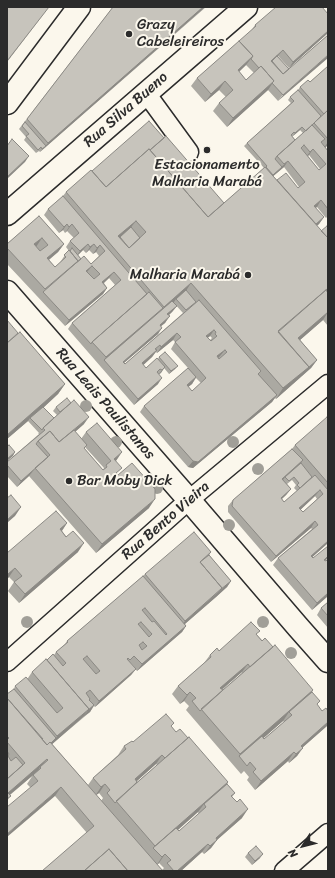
<!DOCTYPE html>
<html>
<head>
<meta charset="utf-8">
<style>
  body { margin:0 }
  #map { position:relative; width:335px; height:878px; overflow:hidden; background:#fbf7ec; font-family:Sriracha,sans-serif }
  canvas { display:block }
  .frame { position:absolute; inset:0; border:8px solid #2b2b2b; pointer-events:none }
  .north { position:absolute; left:283px; top:826px; width:40px; height:40px; -webkit-text-stroke:3px #fbf7ec; paint-order:stroke; rotate:234deg; font-size:11px; font-weight:700; line-height:16px; text-align:center; color:#2b2b2b }
  .north::after { content:''; display:block; margin:auto; width:14px; height:18px; background:#2b2b2b; clip-path:polygon(50% 0,100% 100%,50% 72%,0 100%) }
</style>
</head>
<body>
<div id="map">
<canvas width="335" height="878"></canvas>
<div class="frame"></div>
<div class="north">N</div>
</div>
<script>
const ctx = document.querySelector('canvas').getContext('2d');
ctx.lineJoin = 'round';
const shape = rows => new Path2D(rows.map(r => 'M' + r).join(''));
function strokePath(path, color, width, dash) { ctx.strokeStyle = color; ctx.lineWidth = width; ctx.lineCap = dash ? 'butt' : 'round'; ctx.setLineDash(dash || []); ctx.stroke(path); }
function fillPath(path, color) { ctx.fillStyle = color; ctx.fill(path, 'evenodd'); }
function write(font, color, halo, rows, align = 'center') {
  ctx.font = font + ' Sriracha,sans-serif'; ctx.lineWidth = 4; ctx.setLineDash([]); ctx.textBaseline = 'middle'; ctx.strokeStyle = halo; ctx.fillStyle = color; for (const [text, x, y, turn = 0] of rows) {
    ctx.save(); ctx.translate(x, y); ctx.rotate((+turn || 0) * Math.PI / 180); ctx.textAlign = isNaN(turn) ? turn : align; if (halo) ctx.strokeText(text, 0, 0); ctx.fillText(text, 0, 0); ctx.restore();
  }
}
const minor = shape([
  [146,93,189,152],
  [7,662,189,500,328,384],
  [284,871,328,833]
]);
const major = shape([
  [7,103,79,7],
  [7,214,246,7],
  [7,292,189,500,298,627,328,661]
]);
const trees = [
  [86,406],
  [116,442],
  [233,442],
  [258,469],
  [157,488],
  [229,525],
  [27,622],
  [263,622],
  [291,653]
];
const wall = shape([
  [113,7,206,7,40,152,39,151,36,153,24,140,26,137,19,129],
  [328,14,328,33,289,68,278,56,278,57,289,69,328,35,278,101,268,90,227,127,213,111,219,103,226,97,219,90,205,102,191,86,197,78,251,31,255,25],
  [246,65,254,73,246,80,239,72],
  [328,66,328,145,325,148,328,151,328,216,326,218,317,207,315,208,324,217,319,224,317,226,321,231,328,227,328,237,327,238,328,238,328,326,323,320,300,340,317,360,311,368,276,399,275,398,272,402,193,468,188,467,140,412,144,406,188,368,171,349,175,342,173,340,157,353,156,352,152,357,143,365,146,368,158,359,159,357,175,369,169,374,164,368,159,374,158,384,134,405,68,329,72,323,115,285,109,278,104,283,107,288,103,294,65,326,7,264,7,244,39,216,64,244,58,252,49,260,55,267,59,264,65,255,69,251,66,247,70,241,74,238,67,231,65,233,63,230,59,233,44,215,48,209,63,196,66,192,92,171,164,138,224,203,264,168,244,146,247,143,291,103,288,100,290,97,298,90,300,87,310,82],
  [300,130,303,133,295,140,292,136,293,136],
  [309,155,320,169,319,170,308,156],
  [284,167,299,187,298,188,277,180,273,176],
  [83,250,86,253,89,250,93,254,96,252,99,256,91,264,81,259,78,255],
  [173,302,183,313,125,364,124,363,158,334,161,326,165,323,169,315,172,312,177,306],
  [210,336,212,338,210,340,211,341,207,338],
  [196,378,201,383,192,391,188,387,192,384],
  [18,333,65,384,58,394,43,408,54,418,57,415,53,411,56,407,84,424,75,432,81,439,86,432,116,461,117,474,149,508,96,553,29,476,17,487,7,476,7,462,39,434,38,434,39,433,28,421,7,439],
  [85,447,104,468,103,470,84,448],
  [328,418,328,543,312,557,313,558,326,561,328,561,328,596,312,610,273,565,278,558,312,529,311,528,271,562,228,512,228,506,233,500,292,449,295,445],
  [292,480,296,485,294,488,297,491,284,502,282,499,286,495,291,489,287,484],
  [315,496,317,499,303,512,300,510],
  [67,523,62,531,78,552,19,603,8,591,14,582,9,577,7,579,7,553],
  [211,552,209,555,231,581,227,587,216,597,185,624,186,626,182,632,137,671,130,662,136,669,131,675,95,707,94,706,90,712,52,744,88,785,93,778,118,755,124,746,172,727,176,732,228,782,227,784,235,793,232,797,242,818,217,840,211,848,204,854,202,852,181,871,42,871,87,833,55,796,30,787,27,784,33,775,38,771,10,795,7,802,7,694,14,689,15,686,28,678,32,672,47,660,54,655,56,652,65,644,67,641,143,576,145,574],
  [156,764,157,765,137,782,137,781],
  [99,793,103,798,101,801,96,795],
  [198,812,199,814,179,831,178,830],
  [159,863,164,868,162,870,157,865],
  [328,602,328,628,317,615,321,608],
  [257,635,312,692,317,705,322,711,328,711,328,725,302,748,297,756,289,763,288,761,255,790,247,780,249,777,244,771,241,774,186,710,189,706,184,701,180,704,172,694,178,686,204,663,210,655],
  [242,672,242,673,223,690,222,690],
  [283,721,284,722,264,739,263,738],
  [248,853,260,858,252,865,245,857]
]);
const shadedWall = shape([
  [49,7,7,62,7,61],
  [203,7,205,7,40,152,48,143],
  [328,31,328,33,289,68,293,62],
  [283,50,278,56,269,64,271,61],
  [328,55,328,58,278,101,283,95],
  [253,56,246,65,231,79,238,70],
  [225,81,219,90,205,102,211,94],
  [274,81,268,90,227,127,233,118],
  [302,127,300,130,293,136,295,133],
  [328,142,328,145,323,149],
  [313,149,309,155,305,158,310,152],
  [29,156,25,162,7,179,7,177],
  [288,161,284,167,264,184,266,181],
  [321,200,317,207,309,213,314,206],
  [324,217,319,224,310,231,315,225],
  [136,221,128,231,114,243,118,236],
  [67,224,63,230,59,233,64,227],
  [72,224,67,231,65,233,69,227],
  [42,238,36,247,34,244],
  [64,244,58,252,41,266,47,258],
  [88,244,83,250,75,258,80,251],
  [94,244,89,250,86,253,90,247],
  [100,245,96,252,93,254,97,248],
  [92,266,87,272,86,271],
  [114,272,109,278,98,288,102,282],
  [191,283,184,294,176,299,174,302,105,361,104,360,106,357,163,308],
  [107,288,103,294,65,326,69,320],
  [177,306,172,312,163,320,167,314],
  [328,312,323,320,292,347,298,338],
  [170,316,165,323,155,331,160,325],
  [162,328,158,334,118,368,123,362],
  [214,330,210,336,202,343,206,336],
  [177,333,173,340,157,353,161,347],
  [157,350,152,357,138,370,142,363],
  [225,350,220,356,213,363,217,356],
  [317,360,311,368,276,399,283,388],
  [178,366,175,369,169,374,171,371],
  [165,367,161,373,157,376,162,370],
  [196,377,192,384,182,392,187,385],
  [162,378,158,384,134,405,138,399],
  [65,384,58,394,31,419,30,418,28,421,7,439,7,435],
  [277,395,272,402,193,468,188,467,193,461],
  [89,417,84,424,53,451,58,444],
  [15,452,13,456,7,461,7,459],
  [122,452,116,461,108,468,114,459],
  [303,460,298,467,285,477,283,480,282,479],
  [34,470,29,476,17,487,21,481],
  [291,489,286,495,276,504,281,498],
  [320,490,315,496,295,515,299,508],
  [155,499,149,508,96,553,102,544],
  [21,507,15,516,7,523,7,520],
  [315,521,311,528,271,562,276,556],
  [67,523,61,532,60,529],
  [328,541,328,543,307,562,311,556],
  [84,543,78,552,19,603,25,594],
  [328,556,328,558,320,566,324,560],
  [15,568,9,577,7,579,7,576,8,574],
  [231,581,227,587,216,597,179,629,185,621],
  [328,593,328,596,312,610,317,603],
  [186,626,182,632,137,671,142,664],
  [248,664,242,672,214,696,220,688],
  [136,669,131,675,95,707,99,701],
  [313,690,306,701,289,712,283,721,241,758,239,756,240,754],
  [190,692,184,701,180,704,187,695],
  [94,705,90,712,83,717,87,711],
  [89,709,83,717,41,754,45,747,56,738,57,736],
  [328,722,327,726,295,754,301,746],
  [303,748,297,756,289,763,296,754],
  [294,752,288,761,255,790,261,781],
  [162,755,156,764,129,788,135,779],
  [47,759,40,769,41,768,40,767,38,771,7,797,8,793],
  [228,782,221,793,204,804,198,812,155,850,153,848,155,846],
  [105,784,99,793,95,796,101,787],
  [61,787,55,796,7,837,7,834],
  [248,809,242,818,210,846,216,838],
  [217,840,211,848,204,854,210,846],
  [208,844,202,852,181,871,177,871],
  [165,854,159,863,156,866,162,857],
  [263,854,260,858,252,865,255,861]
]);
const building = shape([
  [7,7,49,7,7,61,7,7],
  [113,7,203,7,48,143,27,119,113,7],
  [276,7,322,7,328,14,328,31,293,62,283,50,271,61,283,74,328,35,328,55,283,95,272,83,274,81,261,66,259,68,251,59,253,56,239,41,256,26,255,25,276,7],
  [239,41,253,56,238,70,246,80,261,66,274,81,233,118,219,103,233,90,225,81,211,94,197,78,239,41],
  [277,56,289,69,283,74,272,61,277,56],
  [328,66,328,110,324,114,300,87,308,80,310,82,328,66],
  [298,90,321,116,306,131,302,127,295,133,294,132,291,135,295,140,277,156,275,159,282,167,273,175,266,167,267,166,247,143,294,101,290,97,298,90],
  [328,110,328,139,314,123,328,110],
  [149,121,164,138,150,150,149,149,106,187,92,171,149,121],
  [25,122,46,146,42,149,41,147,38,150,26,136,29,134,22,126,25,122],
  [312,125,325,139,321,142,328,151,328,209,321,200,314,206,324,217,316,224,277,180,286,173,298,188,305,182,288,161,284,164,277,156,312,125],
  [304,145,310,152,313,149,326,164,319,170,301,148,304,145],
  [166,136,224,203,208,217,150,150,166,136],
  [12,139,29,156,7,177,7,146,12,139],
  [149,149,208,217,265,167,328,238,328,290,327,289,278,331,309,367,283,388,191,283,164,307,66,192,91,170,106,187,149,149],
  [136,221,146,232,129,248,118,236,136,221],
  [63,196,147,294,92,342,91,344,72,323,121,280,114,272,102,282,107,288,69,320,43,292,84,256,91,264,105,251,100,245,97,248,94,244,90,247,88,244,80,251,70,241,79,233,72,224,69,227,67,224,64,227,48,209,63,196],
  [92,266,100,274,94,279,86,271,92,266],
  [39,216,64,244,47,258,55,267,66,257,64,255,69,250,78,261,45,289,7,248,7,244,39,216],
  [42,238,48,245,40,251,34,244,42,238],
  [327,226,328,227,328,236,327,237,321,231,327,226],
  [131,227,140,238,129,248,120,237,131,227],
  [72,248,81,259,76,263,78,261,70,251,72,248],
  [186,290,196,302,186,310,176,299,186,290],
  [326,290,328,293,328,312,298,338,317,360,308,368,309,367,278,332,326,290],
  [149,292,163,308,106,357,92,342,149,292],
  [199,300,261,371,258,374,277,395,198,462,193,461,144,406,188,368,196,377,187,385,192,391,206,378,175,342,181,337,177,333,161,347,160,345,155,349,157,350,142,363,146,368,157,358,165,367,162,370,160,369,157,372,162,378,138,399,104,360,172,301,177,306,167,314,170,316,160,325,162,328,123,362,125,364,199,300],
  [214,330,216,332,215,334,217,336,211,341,206,336,214,330],
  [225,350,227,352,219,359,217,356,225,350],
  [7,320,18,333,7,343,7,320],
  [20,332,65,384,7,435,7,343,20,332],
  [165,352,178,366,171,371,159,357,165,352],
  [67,398,71,403,60,412,56,407,67,398],
  [74,400,89,417,59,442,50,431,38,441,36,444,48,457,21,481,7,465,7,462,45,430,43,428,44,427,74,400],
  [43,407,54,418,44,427,42,430,30,418,43,407],
  [327,417,328,418,328,483,295,445,327,417],
  [97,423,122,452,114,459,122,468,116,473,118,475,132,463,155,489,155,499,102,544,35,468,50,455,38,441,50,431,59,442,74,430,87,445,84,448,103,470,107,467,106,465,111,461,86,432,97,423],
  [9,445,15,452,7,459,7,447,9,445],
  [292,449,303,460,282,479,291,489,281,498,284,502,315,475,328,490,328,541,311,556,313,558,328,546,328,556,324,560,326,561,327,560,328,561,328,593,317,603,278,558,318,525,315,521,276,556,232,506,233,500,292,449],
  [320,490,323,494,303,512,299,508,320,490],
  [301,463,312,477,300,488,297,485,299,483,294,477,289,481,285,477,301,463],
  [11,495,21,507,7,520,7,498,11,495],
  [56,511,67,523,60,529,66,537,73,531,84,543,25,594,14,582,22,576,15,568,8,574,7,573,7,553,56,511],
  [194,532,211,552,200,562,222,588,185,621,145,574,194,532],
  [209,555,231,581,220,590,222,588,200,562,209,555],
  [143,576,186,626,142,664,134,656,130,660,128,658,127,659,136,669,99,701,90,690,86,693,90,699,89,700,94,705,87,711,89,709,47,660,53,654,63,666,66,663,56,652,68,642,67,641,143,576],
  [145,608,167,634,166,635,154,621,152,622,142,610,145,608],
  [141,622,152,634,149,637,138,624,141,622],
  [143,642,147,646,142,650,139,645,143,642],
  [87,656,100,671,96,674,83,659,87,656],
  [328,602,328,616,321,608,328,602],
  [251,622,260,631,256,634,262,641,265,638,273,647,250,667,248,664,220,688,223,690,200,711,192,701,196,698,190,692,187,695,178,686,211,657,210,655,217,648,219,651,251,622],
  [275,645,313,690,240,754,201,709,275,645],
  [46,659,89,709,57,736,15,686,26,677,57,713,63,708,32,672,46,659],
  [14,689,56,738,51,743,50,742,47,745,42,739,43,739,7,698,7,694,14,689],
  [312,692,320,701,317,704,322,711,326,708,328,711,328,722,301,746,303,748,296,754,294,752,261,781,253,772,256,769,250,762,247,766,239,756,262,736,264,739,292,715,289,712,312,692],
  [7,698,47,745,50,742,163,871,128,871,109,849,84,871,42,871,94,826,61,787,7,834,7,807,38,781,33,775,41,768,40,767,48,760,47,759,8,793,11,796,7,799,7,779,25,763,7,742,7,740,9,738,7,736,7,698],
  [166,714,174,723,171,726,176,732,180,729,188,738,165,758,162,755,135,779,137,782,115,803,107,793,110,790,105,784,101,787,93,778,126,749,124,746,132,741,133,742,166,714],
  [189,737,228,782,155,846,116,801,189,737],
  [7,751,9,754,8,756,11,761,16,757,23,765,7,779,7,751],
  [227,784,235,793,231,796,237,802,240,799,248,809,216,838,217,840,210,846,208,844,177,871,174,871,167,863,171,860,165,854,162,857,153,848,176,828,179,831,206,807,204,804,227,784],
  [256,846,263,854,255,861,248,853,256,846],
  [109,849,128,871,84,871,109,849]
]);
const markers = [
  [129,34,4,"#2b2b2b"],
  [207,150,4,"#2b2b2b"],
  [248,275,4,"#2b2b2b"],
  [69,481,4,"#2b2b2b"]
];
const poiNames = [
  ["Grazy",137,25],
  ["Cabeleireiros",137,42],
  ["Estacionamento",207,165,"center"],
  ["Malharia Marabá",207,182,"center"],
  ["Malharia Marabá",240,275,"right"],
  ["Bar Moby Dick",77,481]
];
const streetNames = [
  ["Rua Silva Bueno",126,110,-41],
  ["Rua Leais Paulistanos",105,404,49],
  ["Rua Bento Vieira",166,521,-41]
];
strokePath(minor, '#2b2b2b', 21);
strokePath(major, '#2b2b2b', 25);
strokePath(minor, '#fbf7ec', 18);
strokePath(major, '#fbf7ec', 22);
ctx.fillStyle = '#a19f98';
for (const [x, y] of trees) { ctx.beginPath(); ctx.arc(x, y, 6, 0, 2 * Math.PI); ctx.fill(); }
fillPath(wall, '#aba9a2');
fillPath(shadedWall, '#8b8984');
fillPath(building, '#c7c4bc');
strokePath(building, '#8b8984', 1);
for (const [x, y, r, color] of markers) { const dot = new Path2D(); dot.arc(x, y, r, 0, 2 * Math.PI); ctx.fillStyle = color; ctx.fill(dot); strokePath(dot, '#fbf7ec', 1.5); }
write('15px', '#2b2b2b', '#fbf7ec', poiNames, 'left');
write('15px', '#2b2b2b', '#fbf7ec', streetNames);
</script>
</body>
</html>
